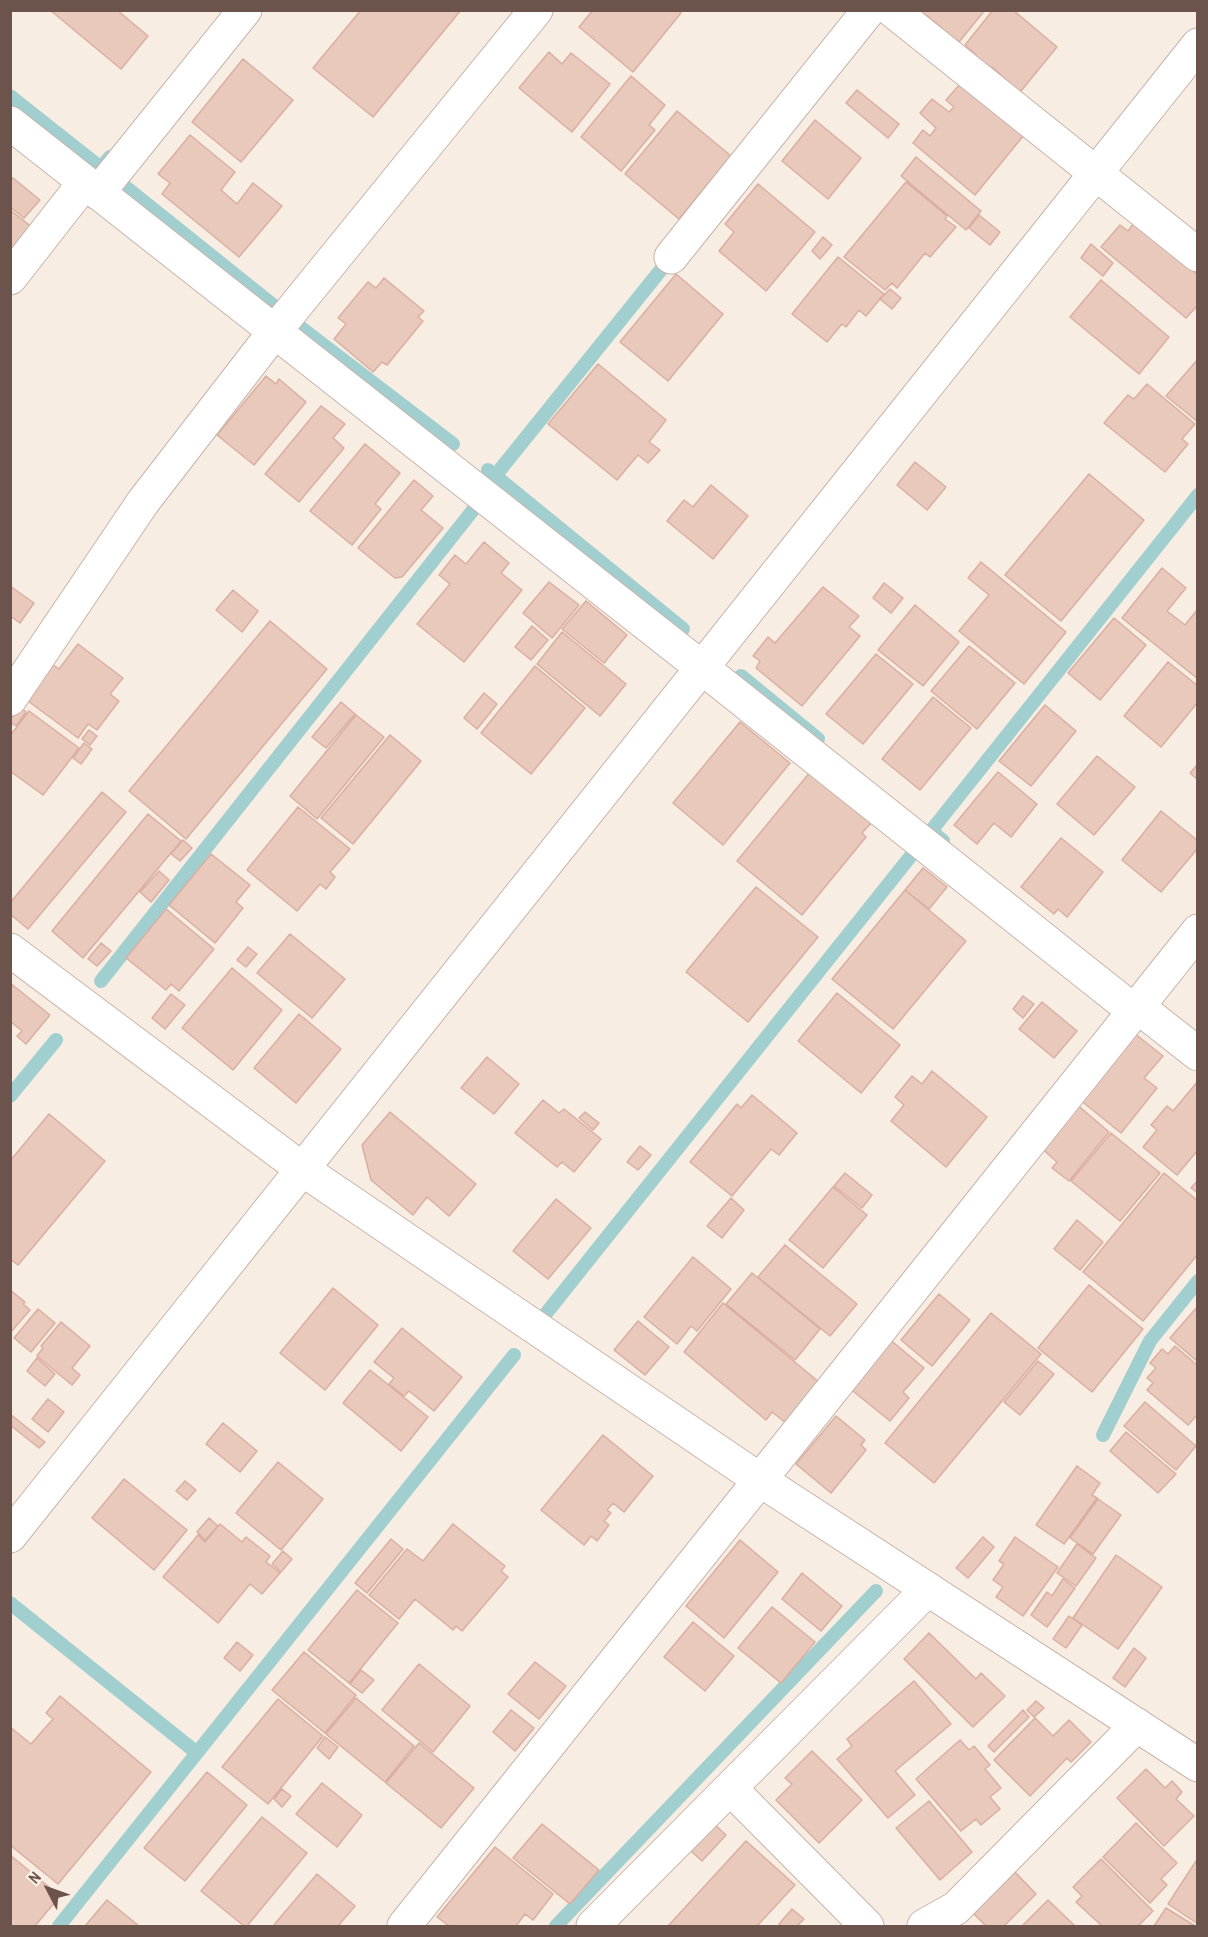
<!DOCTYPE html>
<html>
<head>
<meta charset="utf-8">
<style>
  body { margin:0 }
  #map { position:relative; width:1208px; height:1937px; overflow:hidden; background:#f8ede2; font-family:"Archivo Narrow",sans-serif }
  canvas { display:block }
  .frame { position:absolute; inset:0; border:12px solid #6c534c; pointer-events:none }
  .north { position:absolute; left:18px; top:1859px; width:60px; height:60px; -webkit-text-stroke:4px #fcf1e8; paint-order:stroke; rotate:311deg; font-size:16px; font-weight:700; line-height:24px; text-align:center; color:#6c534c }
  .north::after { content:''; display:block; margin:auto; width:21px; height:27px; background:#6c534c; clip-path:polygon(50% 0,100% 100%,50% 72%,0 100%) }
</style>
</head>
<body>
<div id="map">
<canvas width="1208" height="1937"></canvas>
<div class="frame"></div>
<div class="north">N</div>
</div>
<script>
const ctx = document.querySelector('canvas').getContext('2d');
ctx.lineJoin = 'round';
const shape = rows => new Path2D(rows.map(r => 'M' + r).join(''));
function strokePath(path, color, width, dash) { ctx.strokeStyle = color; ctx.lineWidth = width; ctx.lineCap = dash ? 'butt' : 'round'; ctx.setLineDash(dash || []); ctx.stroke(path); }
function fillPath(path, color) { ctx.fillStyle = color; ctx.fill(path, 'evenodd'); }
const stream = shape([
  [10,96,101,168,110,157],
  [118,181,274,306],
  [300,327,453,444],
  [488,470,683,629],
  [495,476,664,266],
  [741,676,818,739],
  [943,841,931,831,1198,495],
  [101,981,473,510],
  [10,1096,56,1040],
  [544,1316,910,857],
  [1103,1435,1150,1341,1198,1281],
  [10,1603,197,1753],
  [59,1926,514,1355],
  [556,1926,876,1591]
]);
const building = shape([
  [50,10,117,10,148,36,121,69,50,10],
  [361,10,461,10,373,117,313,68,361,10],
  [593,10,677,10,681,13,633,72,579,27,593,10],
  [912,10,985,10,959,42,957,40,954,44,939,31,942,28,926,15,922,19,912,10],
  [993,10,1013,10,1057,47,1021,91,1019,90,1015,94,1001,82,1004,78,992,67,988,72,973,59,976,55,965,45,993,10],
  [549,52,562,64,571,53,610,84,572,132,519,88,549,52],
  [243,59,293,100,241,162,192,122,243,59],
  [631,76,665,105,649,125,655,130,621,171,581,137,631,76],
  [961,83,1024,135,975,195,913,143,923,130,930,136,936,128,920,113,932,99,949,112,954,107,946,100,961,83],
  [857,90,899,124,888,138,846,103,857,90],
  [677,111,731,156,679,219,625,174,677,111],
  [815,120,861,158,828,199,782,161,815,120],
  [190,135,235,172,221,190,237,204,253,183,282,206,239,257,162,194,170,183,158,174,190,135],
  [916,157,981,211,966,230,901,176,916,157],
  [13,178,40,200,24,218,10,207,10,181,13,178],
  [906,182,947,216,945,219,956,227,930,257,925,253,897,288,892,283,885,290,844,257,906,182],
  [758,184,815,232,766,291,719,251,734,232,725,224,758,184],
  [10,210,32,227,10,253,10,210],
  [979,215,1000,232,990,245,969,228,979,215],
  [1134,223,1198,275,1198,305,1186,318,1101,247,1120,225,1128,231,1134,223],
  [823,237,832,245,820,259,812,251,823,237],
  [1091,244,1113,263,1103,276,1081,258,1091,244],
  [838,257,884,294,866,316,859,310,846,327,842,324,827,342,792,314,838,257],
  [676,274,723,314,668,381,620,342,676,274],
  [384,278,424,311,418,317,423,321,387,365,382,362,373,372,334,339,346,324,338,318,368,282,376,288,384,278],
  [1101,280,1169,337,1139,374,1070,317,1101,280],
  [890,289,901,298,892,309,880,299,890,289],
  [1198,359,1198,422,1166,396,1198,359],
  [598,364,666,420,649,442,660,450,648,463,638,455,617,480,548,424,598,364],
  [266,376,276,384,279,379,306,402,254,465,217,435,266,376],
  [1147,384,1195,424,1182,439,1188,444,1165,472,1104,423,1128,395,1134,399,1147,384],
  [321,406,345,424,333,438,344,448,299,502,265,474,321,406],
  [365,444,400,473,375,504,381,509,352,545,310,511,365,444],
  [915,462,946,487,927,510,897,485,915,462],
  [1089,474,1144,520,1061,621,1005,575,1089,474],
  [414,480,433,496,421,510,443,528,402,577,395,578,358,548,414,480],
  [711,485,748,516,713,559,667,521,684,500,693,507,711,485],
  [484,542,509,563,501,573,522,590,464,662,417,624,450,584,439,575,455,555,466,564,484,542],
  [981,562,1066,632,1024,684,959,631,989,595,968,578,981,562],
  [1162,568,1186,588,1167,611,1185,625,1198,609,1198,679,1122,618,1162,568],
  [549,582,579,605,552,638,523,613,549,582],
  [884,583,903,598,891,613,873,598,884,583],
  [10,586,34,603,20,623,10,616,10,586],
  [823,587,859,616,849,627,860,636,802,706,756,668,760,661,753,656,768,637,775,643,823,587],
  [233,590,258,611,242,632,216,610,233,590],
  [586,601,627,635,604,663,562,629,586,601],
  [915,605,959,642,923,686,878,650,915,605],
  [1114,618,1146,645,1100,700,1068,673,1114,618],
  [270,621,327,669,186,839,129,791,270,621],
  [532,626,548,640,531,660,515,647,532,626],
  [562,632,626,684,600,716,537,664,562,632],
  [78,644,123,678,110,694,119,701,97,730,88,724,78,738,24,698,50,663,59,669,78,644],
  [969,646,1015,683,977,729,931,691,969,646],
  [876,654,913,684,863,744,826,714,876,654],
  [1168,662,1198,686,1198,702,1161,747,1124,716,1168,662],
  [535,666,585,708,531,774,481,733,535,666],
  [484,693,497,704,477,729,464,718,484,693],
  [933,697,971,728,920,790,882,759,933,697],
  [341,702,355,714,326,748,312,737,341,702],
  [1045,705,1076,731,1031,786,999,761,1045,705],
  [20,707,26,712,16,726,10,722,10,720,20,707],
  [29,711,79,748,43,795,10,771,10,736,29,711],
  [356,715,384,737,317,819,290,796,356,715],
  [740,722,790,763,723,845,673,803,740,722],
  [89,730,97,736,90,745,82,739,89,730],
  [390,735,421,761,353,844,321,818,390,735],
  [84,743,92,749,81,764,73,758,84,743],
  [1097,756,1135,787,1094,835,1057,804,1097,756],
  [1198,764,1198,780,1190,773,1198,764],
  [811,771,872,822,862,833,866,837,802,915,737,861,811,771],
  [998,772,1037,804,1011,837,994,823,977,844,954,825,998,772],
  [102,792,126,812,28,929,10,914,10,903,102,792],
  [298,807,350,849,330,872,335,877,326,889,320,884,297,911,247,870,298,807],
  [1161,811,1198,841,1198,848,1161,892,1122,860,1161,811],
  [148,814,181,841,83,958,52,931,148,814],
  [1061,838,1103,872,1067,917,1058,909,1054,914,1021,887,1061,838],
  [183,840,192,848,180,861,171,854,183,840],
  [211,854,250,885,236,902,243,908,215,943,169,905,211,854],
  [923,868,947,887,929,909,905,890,923,868],
  [159,871,169,880,151,902,140,892,159,871],
  [756,887,818,937,748,1022,686,972,756,887],
  [905,890,966,941,893,1029,832,979,905,890],
  [166,909,214,949,179,991,171,984,166,990,126,958,166,909],
  [290,934,345,979,312,1018,257,973,290,934],
  [101,943,111,951,97,966,88,959,101,943],
  [248,947,257,954,246,967,237,960,248,947],
  [232,968,282,1010,233,1070,182,1028,232,968],
  [10,983,50,1015,26,1044,17,1036,22,1031,10,1021,10,983],
  [837,993,900,1045,861,1093,798,1041,837,993],
  [171,994,185,1005,165,1029,152,1018,171,994],
  [1023,996,1034,1004,1023,1018,1013,1009,1023,996],
  [1042,1002,1077,1031,1054,1058,1019,1029,1042,1002],
  [299,1014,341,1049,296,1103,254,1068,299,1014],
  [1134,1033,1163,1056,1144,1078,1157,1088,1121,1133,1079,1099,1134,1033],
  [487,1057,519,1084,494,1114,461,1088,487,1057],
  [932,1071,987,1117,946,1167,891,1121,904,1105,895,1097,912,1076,922,1084,932,1071],
  [1198,1081,1198,1150,1177,1175,1143,1147,1157,1130,1151,1125,1167,1106,1173,1111,1198,1081],
  [752,1095,797,1133,779,1155,771,1149,732,1196,690,1162,737,1104,741,1108,752,1095],
  [543,1100,559,1113,564,1109,601,1139,574,1172,562,1162,557,1167,515,1133,543,1100],
  [1075,1103,1109,1132,1069,1181,1052,1168,1057,1162,1039,1146,1075,1103],
  [390,1112,476,1184,449,1216,427,1197,413,1215,371,1180,362,1145,390,1112],
  [585,1112,599,1123,593,1130,579,1118,585,1112],
  [49,1114,105,1161,18,1265,10,1259,10,1161,49,1114],
  [1111,1133,1160,1173,1120,1221,1071,1181,1111,1133],
  [640,1146,651,1155,638,1170,627,1162,640,1146],
  [845,1173,872,1195,862,1208,834,1186,845,1173],
  [1164,1173,1198,1201,1198,1254,1143,1321,1083,1272,1164,1173],
  [1198,1180,1198,1193,1191,1188,1198,1180],
  [833,1187,867,1215,823,1268,789,1240,833,1187],
  [731,1198,744,1210,722,1238,707,1226,731,1198],
  [556,1199,591,1228,548,1279,513,1251,556,1199],
  [1077,1220,1103,1242,1080,1270,1054,1249,1077,1220],
  [785,1245,857,1304,830,1336,758,1277,785,1245],
  [693,1257,731,1289,697,1331,691,1326,677,1344,644,1317,693,1257],
  [752,1273,820,1329,795,1360,726,1304,752,1273],
  [1089,1285,1143,1329,1092,1392,1038,1348,1089,1285],
  [333,1288,378,1325,325,1390,280,1353,333,1288],
  [10,1290,25,1302,23,1304,30,1310,10,1333,10,1290],
  [939,1294,970,1320,932,1366,901,1340,939,1294],
  [723,1303,819,1382,786,1423,772,1412,766,1420,684,1352,723,1303],
  [1198,1306,1198,1362,1170,1338,1198,1306],
  [38,1309,55,1323,31,1352,14,1338,38,1309],
  [991,1313,1041,1354,934,1483,885,1443,991,1313],
  [638,1321,669,1347,645,1375,614,1350,638,1321],
  [61,1322,90,1346,72,1368,80,1375,72,1385,37,1356,43,1348,41,1346,61,1322],
  [402,1328,462,1377,434,1411,409,1391,404,1396,389,1384,394,1378,374,1362,402,1328],
  [888,1338,924,1368,903,1392,909,1398,890,1421,848,1387,888,1338],
  [1175,1346,1198,1366,1198,1414,1188,1425,1147,1390,1153,1383,1147,1378,1156,1368,1150,1363,1162,1349,1168,1354,1175,1346],
  [37,1358,55,1374,45,1386,27,1371,37,1358],
  [1038,1361,1054,1374,1020,1415,1004,1402,1038,1361],
  [370,1370,428,1417,401,1451,343,1403,370,1370],
  [48,1399,64,1412,48,1432,32,1419,48,1399],
  [1145,1402,1196,1446,1176,1470,1124,1426,1145,1402],
  [10,1414,45,1442,39,1448,10,1425,10,1414],
  [836,1416,865,1440,861,1445,866,1450,831,1493,796,1464,836,1416],
  [223,1423,257,1451,240,1472,206,1444,223,1423],
  [1126,1432,1176,1474,1158,1493,1110,1451,1126,1432],
  [603,1435,653,1476,624,1512,613,1503,607,1510,611,1513,604,1521,609,1525,597,1541,591,1536,584,1545,541,1510,603,1435],
  [278,1462,323,1499,281,1550,236,1513,278,1462],
  [1077,1466,1100,1483,1092,1495,1097,1498,1064,1544,1036,1525,1077,1466],
  [124,1479,187,1530,154,1570,92,1518,124,1479],
  [185,1481,196,1490,187,1500,176,1491,185,1481],
  [1098,1499,1121,1515,1093,1554,1070,1538,1098,1499],
  [209,1518,218,1526,205,1540,197,1532,209,1518],
  [220,1524,242,1542,246,1537,270,1556,266,1562,280,1573,262,1594,250,1584,218,1623,163,1577,198,1535,205,1542,220,1524],
  [453,1524,505,1566,501,1571,508,1577,462,1631,456,1626,453,1630,415,1599,399,1619,369,1595,407,1549,423,1561,453,1524],
  [983,1537,994,1547,968,1578,956,1568,983,1537],
  [1015,1537,1058,1567,1023,1616,996,1597,1003,1587,993,1580,1004,1564,999,1561,1015,1537],
  [391,1539,403,1549,367,1593,355,1583,391,1539],
  [740,1540,778,1572,724,1638,686,1606,740,1540],
  [1077,1544,1096,1558,1076,1586,1057,1573,1077,1544],
  [283,1551,292,1559,281,1572,272,1564,283,1551],
  [1116,1555,1162,1587,1118,1649,1073,1618,1116,1555],
  [802,1573,842,1606,821,1631,782,1599,802,1573],
  [1063,1579,1075,1588,1047,1627,1031,1615,1047,1592,1052,1596,1063,1579],
  [357,1590,398,1623,349,1683,308,1650,357,1590],
  [772,1607,815,1642,781,1683,738,1648,772,1607],
  [1069,1616,1082,1625,1066,1648,1053,1639,1069,1616],
  [693,1622,734,1656,705,1691,664,1657,693,1622],
  [929,1633,976,1679,981,1673,1005,1696,973,1727,904,1659,929,1633],
  [237,1642,253,1655,240,1671,224,1658,237,1642],
  [1134,1648,1146,1658,1125,1687,1113,1678,1134,1648],
  [304,1652,356,1695,325,1733,272,1690,304,1652],
  [535,1662,566,1686,539,1719,508,1694,535,1662],
  [419,1664,470,1706,433,1752,382,1710,419,1664],
  [361,1670,374,1680,362,1693,350,1684,361,1670],
  [914,1681,951,1724,895,1771,915,1795,888,1818,837,1759,852,1746,847,1739,914,1681],
  [60,1696,151,1772,58,1884,10,1845,10,1727,31,1744,53,1719,46,1713,60,1696],
  [356,1698,414,1746,385,1782,326,1734,356,1698],
  [278,1699,323,1736,268,1804,222,1767,278,1699],
  [1036,1701,1044,1708,1034,1717,1027,1710,1036,1701],
  [511,1710,534,1728,515,1751,493,1732,511,1710],
  [1023,1710,1029,1717,994,1752,988,1746,1023,1710],
  [1035,1718,1053,1736,1069,1720,1091,1742,1071,1762,1067,1758,1030,1796,994,1760,1035,1718],
  [325,1737,338,1747,329,1759,317,1748,325,1737],
  [960,1740,969,1750,974,1746,990,1765,985,1769,1001,1788,990,1797,1000,1809,981,1825,976,1819,961,1831,916,1779,960,1740],
  [419,1743,474,1788,441,1828,386,1783,419,1743],
  [812,1751,862,1800,819,1843,776,1800,792,1784,785,1778,812,1751],
  [1146,1769,1165,1788,1172,1781,1182,1792,1176,1799,1194,1816,1164,1846,1117,1798,1146,1769],
  [207,1772,247,1805,185,1881,144,1848,207,1772],
  [322,1783,362,1815,337,1847,296,1814,322,1783],
  [282,1789,291,1796,282,1807,274,1799,282,1789],
  [929,1801,972,1852,940,1880,896,1828,929,1801],
  [262,1817,307,1853,247,1926,244,1926,201,1891,262,1817],
  [1136,1823,1177,1863,1161,1879,1167,1885,1150,1903,1103,1857,1136,1823],
  [542,1824,599,1870,570,1904,513,1858,542,1824],
  [714,1824,726,1835,702,1861,690,1850,714,1824],
  [746,1841,795,1885,757,1926,668,1926,746,1841],
  [495,1847,553,1894,533,1920,525,1914,516,1926,449,1926,437,1917,495,1847],
  [10,1855,60,1896,35,1926,10,1926,10,1855],
  [1198,1858,1198,1924,1168,1904,1198,1858],
  [1101,1859,1153,1911,1138,1926,1102,1926,1076,1902,1082,1896,1073,1887,1101,1859],
  [1013,1870,1036,1894,1004,1926,986,1926,972,1912,1013,1870],
  [317,1874,355,1906,338,1926,273,1926,317,1874],
  [107,1900,139,1926,85,1926,107,1900],
  [1048,1900,1075,1926,1022,1926,1048,1900],
  [1166,1908,1195,1926,1154,1926,1166,1908],
  [792,1909,804,1919,797,1926,781,1926,779,1924,792,1909]
]);
const minor = shape([
  [892,10,1198,255],
  [10,123,701,667,1134,1011],
  [98,193,245,10],
  [671,257,869,10],
  [10,278,85,182],
  [10,699,143,502,275,331,536,10],
  [10,950,302,1169],
  [1137,1006,1198,1054],
  [731,1789,867,1926],
  [404,1926,1198,931],
  [593,1926,928,1589],
  [924,1926,956,1908,1137,1725]
]);
const tertiary = shape([
  [302,1169,760,1480,1198,1765],
  [10,1536,1198,45]
]);
strokePath(stream, '#a1cfcf', 14);
fillPath(building, '#eac9bd');
strokePath(building, '#daaea0', 1.5);
strokePath(minor, '#c7b4ab', 35);
strokePath(tertiary, '#c7b4ab', 35);
strokePath(minor, '#fff', 33);
strokePath(tertiary, '#fff', 33);
</script>
</body>
</html>
